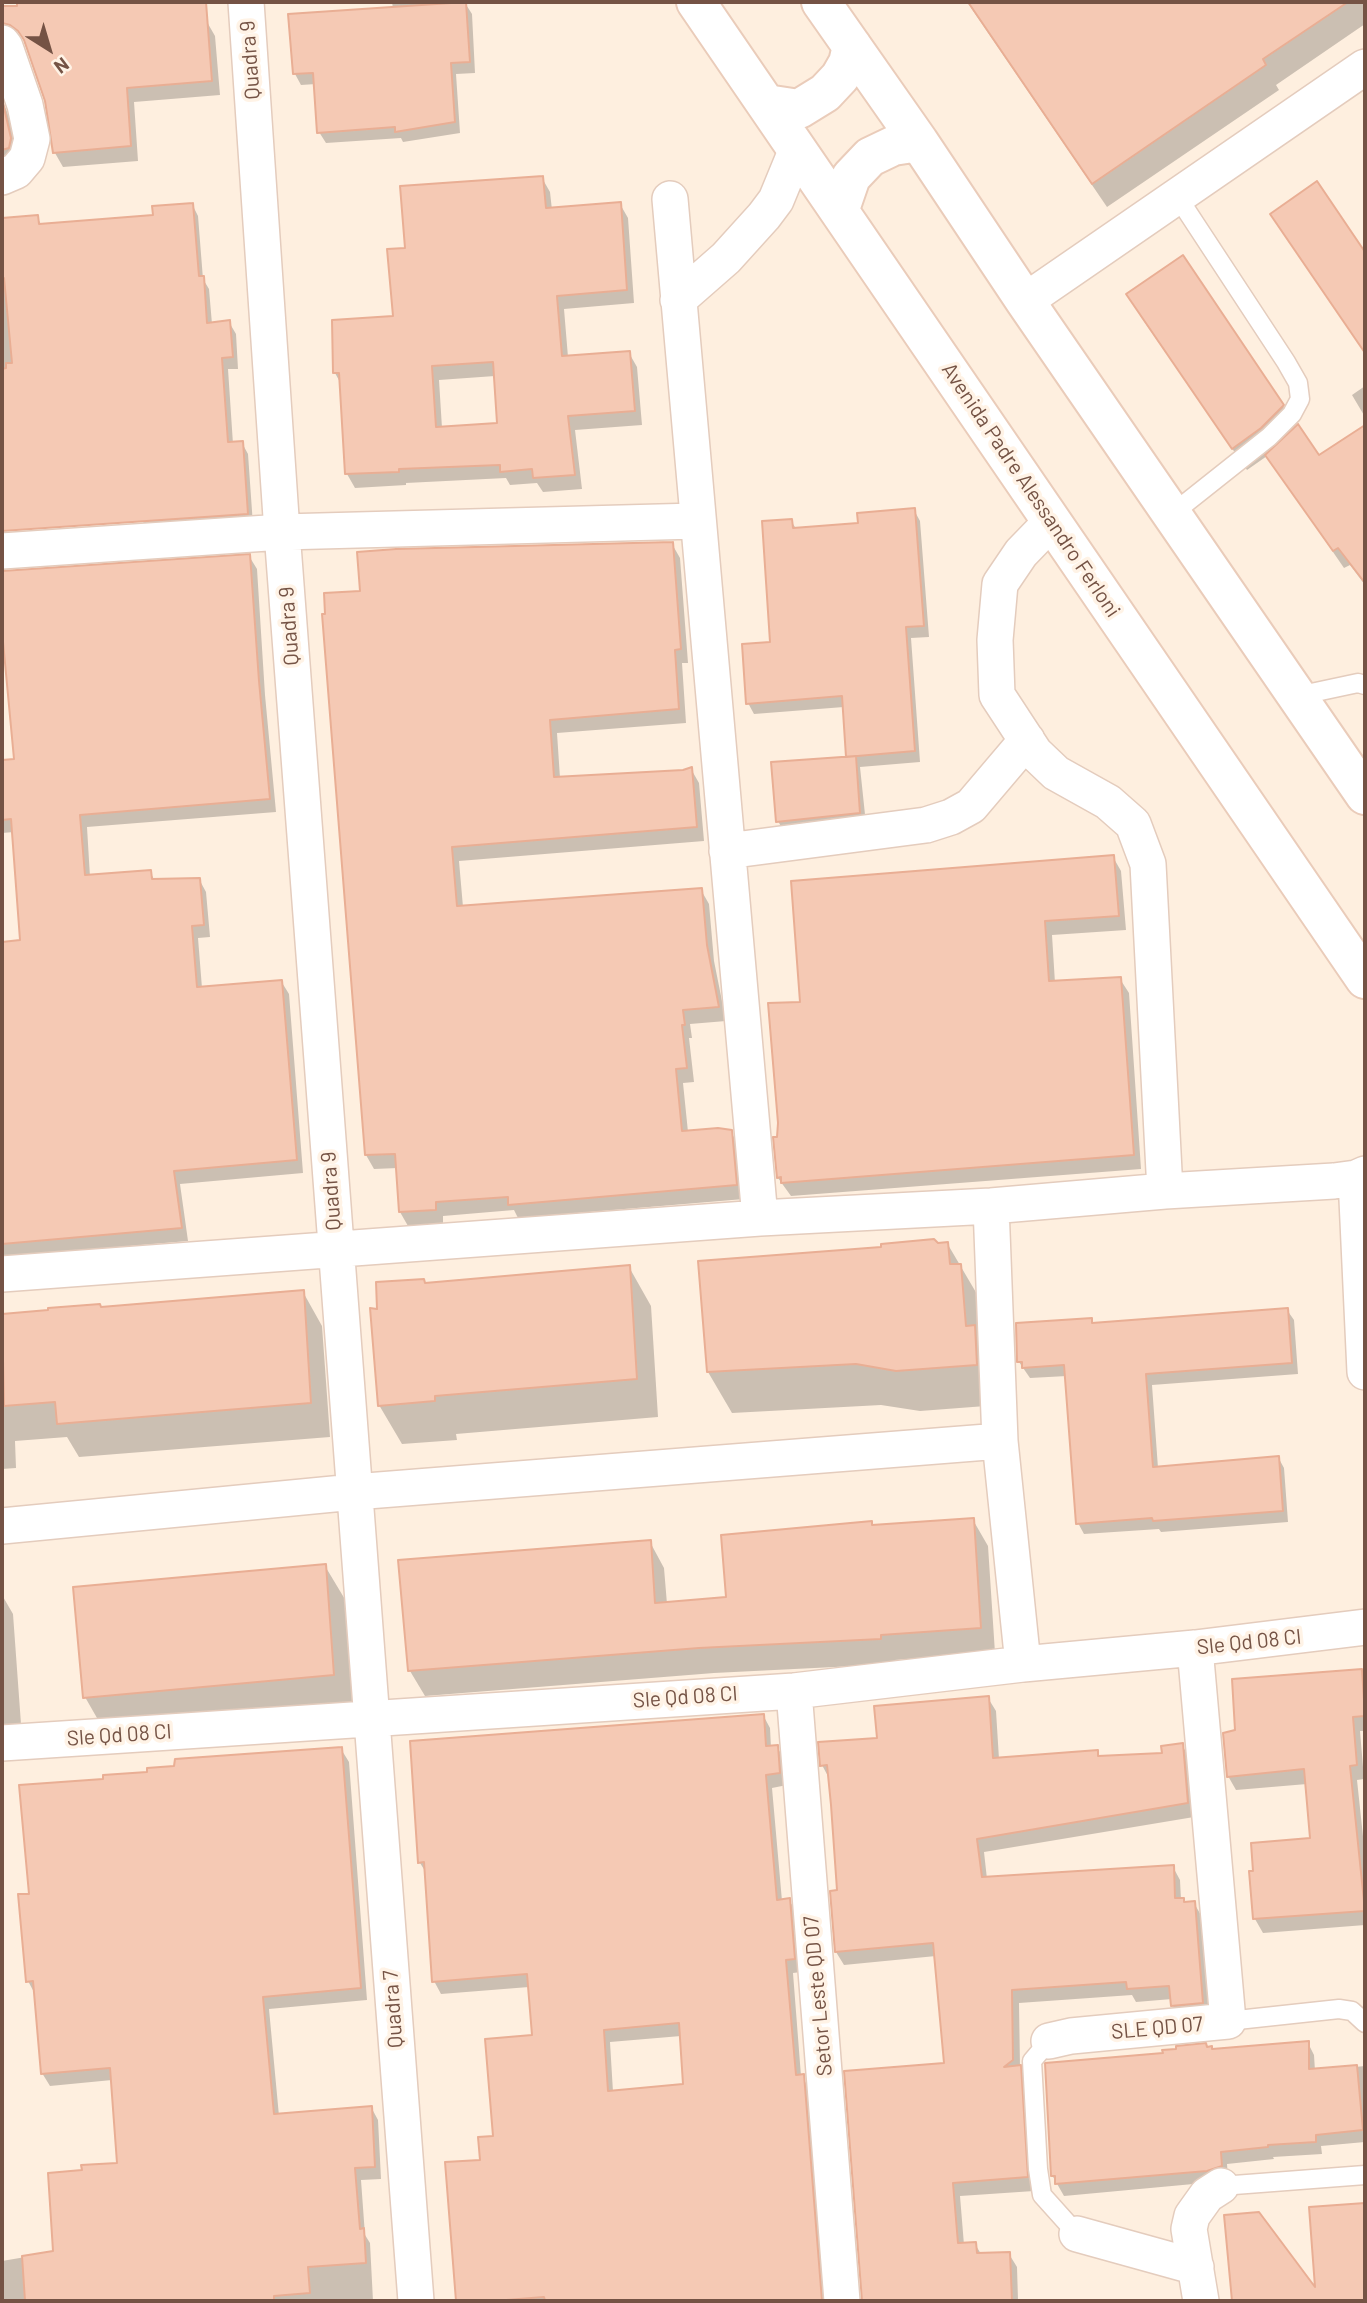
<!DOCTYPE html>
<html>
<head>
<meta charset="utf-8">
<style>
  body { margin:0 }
  #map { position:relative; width:1367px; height:2303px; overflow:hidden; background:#feefdf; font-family:Barlow,sans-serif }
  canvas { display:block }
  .frame { position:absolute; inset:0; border:4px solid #755345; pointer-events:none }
  .north { position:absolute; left:14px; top:14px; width:70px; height:70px; -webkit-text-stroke:5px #fff3e6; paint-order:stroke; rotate:143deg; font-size:19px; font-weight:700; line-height:28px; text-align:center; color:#755345 }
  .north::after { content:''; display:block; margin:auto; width:24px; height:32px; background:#755345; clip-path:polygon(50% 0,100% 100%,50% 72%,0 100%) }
</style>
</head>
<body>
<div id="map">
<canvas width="1367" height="2303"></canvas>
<div class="frame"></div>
<div class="north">N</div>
</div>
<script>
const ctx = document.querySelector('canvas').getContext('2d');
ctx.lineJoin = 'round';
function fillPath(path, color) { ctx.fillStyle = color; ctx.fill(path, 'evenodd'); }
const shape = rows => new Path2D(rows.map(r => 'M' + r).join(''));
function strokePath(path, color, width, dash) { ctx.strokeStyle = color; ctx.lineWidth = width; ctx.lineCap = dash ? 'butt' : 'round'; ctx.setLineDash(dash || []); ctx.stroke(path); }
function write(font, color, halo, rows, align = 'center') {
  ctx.font = font + ' Barlow,sans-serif'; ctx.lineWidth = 7; ctx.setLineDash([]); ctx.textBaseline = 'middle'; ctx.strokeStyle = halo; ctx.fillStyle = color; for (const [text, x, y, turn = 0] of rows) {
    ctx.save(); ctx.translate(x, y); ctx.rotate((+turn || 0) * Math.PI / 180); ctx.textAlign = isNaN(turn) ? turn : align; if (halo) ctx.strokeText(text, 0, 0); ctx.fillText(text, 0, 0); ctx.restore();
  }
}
const shadow = shape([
  [19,2,130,2,132,27,207,22,215,36,220,95,134,102,138,161,63,167,55,153,46,98,26,40,21,32],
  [392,2,441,2,442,5,465,3,472,14,475,73,456,74,460,133,403,142,401,138,326,143,319,132,316,84,301,85,295,74,289,16,393,9],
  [967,2,1365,2,1365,24,1276,85,1279,90,1107,207],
  [2,98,11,123,17,151,2,161],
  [542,178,550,192,552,210,620,204,628,218,634,303,564,309,568,357,629,353,637,367,642,425,575,430,582,489,543,492,537,483,510,485,506,478,406,483,406,485,355,488,347,474,341,384,335,373,395,318,407,249],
  [495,376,499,424,442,428,439,380],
  [1317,184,1365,255,1365,353,1272,214],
  [192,204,198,216,203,279,209,289,212,324,229,322,236,334,238,369,228,369,233,444,242,443,248,454,253,525,149,532,142,520,2,531,2,220,37,217,42,226,154,217],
  [1128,294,1283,406,1296,428,1318,458,1365,427,1365,585,1350,565,1344,568,1267,456,1247,470,1141,317],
  [1365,386,1365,417,1352,395],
  [914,510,920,521,929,637,911,638,920,762,860,767,866,824,784,832,778,821,848,758,844,707,754,714,748,703,772,644,791,521,797,530,860,525],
  [672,544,680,558,688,663,682,663,686,723,557,733,560,778,684,771,691,769,699,783,704,841,459,861,463,907,701,890,709,904,714,961,726,1021,690,1024,692,1038,689,1038,694,1082,683,1083,688,1132,731,1132,739,1146,744,1199,518,1218,514,1210,443,1216,443,1223,408,1226,400,1212,398,1168,374,1169,366,1155,362,592],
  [249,556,257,569,265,695,276,812,87,827,90,877,150,872,155,881,199,879,206,892,210,937,198,938,202,988,281,981,289,994,303,1173,180,1184,188,1241,2,1257,2,1163,7,1162,2,1105,2,943,86,937,14,832,2,833,2,761,16,760,6,652,2,652,2,581,146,569],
  [1113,857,1121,871,1126,930,1052,935,1055,983,1120,979,1129,993,1141,1169,791,1196,778,1178,779,1139,802,1004],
  [947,1243,984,1306,999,1405,920,1411,881,1405,732,1413,708,1372,883,1248],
  [629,1267,651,1306,658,1417,456,1434,457,1440,402,1444,379,1405,379,1310,424,1280,426,1284],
  [303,1292,322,1326,330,1437,79,1457,67,1437,15,1441,16,1468,2,1469,2,1316],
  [1287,1310,1294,1320,1298,1374,1152,1385,1158,1468,1278,1457,1284,1468,1288,1522,1161,1532,1159,1529,1084,1534,1078,1523,1067,1376,1030,1378,1019,1362,1091,1320,1094,1325],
  [973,1520,988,1546,995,1653,895,1660,895,1664,714,1673,425,1696,410,1671,650,1542,664,1568,667,1604,728,1599,873,1526],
  [325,1566,346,1601,354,1710,105,1732,85,1697],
  [2,1595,13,1614,21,1724,2,1725],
  [1361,1670,1365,1678,1365,1731,1360,1731,1364,1779,1357,1780,1365,1855,1365,1925,1263,1933,1255,1919,1312,1839,1307,1784,1236,1790,1228,1776,1237,1731],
  [988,1698,996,1711,999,1759,1097,1752,1100,1758,1164,1754,1182,1745,1190,1759,1194,1817,984,1852,987,1879,1173,1867,1180,1880,1181,1900,1185,1904,1194,1903,1202,1917,1210,2016,1181,2019,1173,2006,1172,1999,1136,2002,1132,1995,1019,2003,1020,2067,1028,2081,1034,2191,960,2196,964,2245,975,2244,981,2254,1009,2254,1017,2267,1018,2300,1035,2299,1037,2301,863,2301,946,2064,936,1956,844,1965,836,1952,839,1891,830,1780,822,1765,879,1740],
  [763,1715,770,1728,771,1748,777,1747,785,1760,787,1785,772,1788,782,1901,789,1900,797,1913,801,1972,793,1973,801,2076,810,2089,827,2301,458,2301,447,2163,482,2161,494,2138,534,2037,529,1987,441,1994,434,1981,427,1874,420,1863,411,1743],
  [681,2036,685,2086,613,2092,610,2042],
  [341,1749,349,1762,367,2000,269,2009,279,2116,371,2107,378,2120,381,2179,361,2180,365,2235,370,2243,373,2301,2,2301,2,2261,55,2252,83,2171,119,2165,112,2080,50,2086,42,2073,35,1994,28,1981,31,1895,105,1780],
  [1308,2043,1314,2055,1315,2071,1365,2066,1365,2142,1321,2146,1322,2154,1273,2157,1274,2159,1227,2164,1228,2178,1215,2182,1064,2196,1052,2175,1165,2054,1207,2048,1213,2051],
  [1365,2205,1365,2301,1233,2301,1226,2217,1318,2293,1311,2208]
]);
const building = shape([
  [17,2,206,2,212,81,127,88,131,146,53,153,45,101,24,40,18,31,10,25,2,23,2,6,17,6,17,2],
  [466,2,470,62,451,63,455,122,395,132,395,127,317,133,313,73,293,74,288,14,466,2],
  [968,2,1348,2,1263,59,1266,65,1092,184,968,2],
  [2,99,11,138,9,148,2,150,2,99],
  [543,176,546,208,621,202,627,290,557,296,562,356,630,351,635,411,568,416,575,475,533,478,532,469,500,472,500,465,399,469,399,472,345,474,339,373,333,373,332,320,393,316,387,249,405,248,400,186,543,176],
  [493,362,497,423,436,427,432,366,493,362],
  [1317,181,1365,252,1365,353,1270,214,1317,181],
  [193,203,199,276,204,276,207,323,230,320,233,357,222,358,228,442,243,441,248,514,2,531,2,369,6,368,6,363,12,363,4,278,2,278,2,218,38,215,39,224,153,215,152,206,193,203],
  [1183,255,1284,405,1261,428,1232,449,1126,294,1183,255],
  [1298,424,1319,455,1365,425,1365,583,1338,548,1333,551,1265,455,1298,424],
  [915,508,924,626,906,627,915,751,846,757,842,696,746,704,742,644,770,642,762,521,792,519,793,528,858,523,857,513,915,508],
  [673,542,681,649,675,650,679,709,550,720,554,777,683,770,692,767,697,827,452,847,457,906,702,888,707,945,719,1007,683,1010,685,1025,682,1025,687,1068,676,1069,682,1131,718,1128,732,1130,737,1185,508,1205,508,1197,436,1202,436,1210,399,1212,395,1154,365,1155,322,614,325,614,324,593,360,591,357,552,396,549,673,542],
  [250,554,259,681,270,799,80,815,85,875,151,870,152,879,200,878,204,925,192,926,197,987,282,980,297,1160,174,1171,182,1228,2,1244,2,942,20,940,11,819,2,820,2,760,14,759,2,631,2,571,250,554],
  [856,756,860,813,776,822,771,762,856,756],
  [1114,855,1119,916,1045,921,1049,981,1121,977,1134,1155,781,1183,781,1177,777,1178,773,1137,777,1137,778,1123,768,1003,800,1002,791,881,1114,855],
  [934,1239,938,1243,948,1242,950,1264,961,1264,966,1326,975,1325,977,1365,896,1371,856,1364,707,1372,698,1261,881,1247,881,1244,934,1239],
  [630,1265,637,1379,435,1396,435,1401,378,1406,370,1308,377,1309,376,1282,424,1279,425,1283,630,1265],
  [304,1290,311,1403,57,1424,55,1402,4,1406,2,1314,48,1310,48,1308,100,1304,101,1307,304,1290],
  [1288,1308,1292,1363,1146,1374,1153,1467,1279,1456,1283,1511,1153,1521,1152,1518,1076,1524,1064,1365,1022,1368,1022,1362,1017,1362,1016,1323,1092,1318,1092,1323,1288,1308],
  [974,1518,981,1628,881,1635,881,1639,699,1648,408,1671,398,1560,651,1540,655,1603,726,1597,721,1535,872,1521,872,1525,974,1518],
  [326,1564,334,1675,83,1698,73,1587,326,1564],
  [1362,1669,1365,1716,1353,1717,1357,1765,1350,1766,1365,1911,1253,1919,1249,1871,1253,1871,1251,1843,1310,1838,1304,1769,1227,1777,1223,1733,1235,1730,1232,1679,1362,1669],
  [989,1696,993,1758,1098,1750,1098,1756,1162,1753,1161,1746,1183,1743,1188,1803,977,1839,982,1877,1174,1865,1175,1898,1184,1898,1184,1902,1195,1901,1203,2003,1171,2006,1169,1986,1127,1989,1126,1982,1012,1990,1013,2060,1004,2067,1021,2065,1028,2177,953,2183,958,2243,976,2242,977,2253,1010,2252,1012,2301,862,2301,844,2071,944,2063,933,1943,835,1952,830,1891,837,1890,831,1805,827,1765,820,1766,818,1742,877,1738,874,1706,989,1696],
  [764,1714,766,1746,778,1745,780,1773,766,1775,777,1900,790,1898,795,1959,786,1960,796,2075,804,2074,822,2301,545,2301,544,2297,494,2301,456,2301,445,2162,480,2160,478,2137,493,2136,485,2039,532,2035,527,1974,432,1982,424,1862,418,1863,410,1741,764,1714],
  [679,2023,683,2084,608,2091,604,2030,679,2023],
  [342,1747,361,1988,263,1997,274,2114,372,2106,375,2167,355,2168,360,2229,364,2228,366,2263,308,2267,310,2293,274,2296,274,2301,25,2301,22,2256,53,2251,48,2173,82,2170,81,2165,117,2163,110,2068,41,2074,33,1981,26,1982,18,1894,29,1894,19,1785,103,1779,103,1775,147,1772,147,1768,174,1766,175,1759,342,1747],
  [1309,2041,1309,2069,1357,2065,1363,2130,1316,2135,1316,2142,1268,2145,1268,2147,1221,2152,1222,2166,1207,2171,1055,2184,1055,2176,1051,2176,1045,2063,1163,2053,1162,2050,1176,2049,1176,2046,1206,2043,1207,2047,1212,2046,1212,2049,1309,2041],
  [1365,2203,1365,2301,1232,2301,1224,2215,1259,2212,1315,2287,1309,2207,1365,2203]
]);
const service = shape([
  [1172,514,1269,437,1292,414,1300,399,1298,383,1286,362,1177,196],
  [1297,696,1358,683,1365,685],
  [1228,2021,1339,2009,1352,2011,1365,2023],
  [1049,2041,1032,2061,1038,2169,1042,2195,1077,2234],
  [1221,2186,1365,2175]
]);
const minor = shape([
  [246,2,282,532,416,2301],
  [2,43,5,47,25,105,32,139,27,158,16,171,2,177],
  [670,199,760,1218],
  [678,300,726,258,764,216,776,200,797,149],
  [1025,301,1365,67],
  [1052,521,1021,553,1000,584,995,640,997,695,1035,753,1056,773,1108,802,1133,824,1148,864,1165,1191],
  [2,551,282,532,697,521],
  [727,851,926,825,951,817,971,806,1027,740],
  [1356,1178,1365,1372],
  [991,1206,1000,1441,1023,1664],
  [2,1274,760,1218,991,1206,1165,1191,1334,1181,1356,1178,1365,1174],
  [2,1526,354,1492,1000,1441],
  [794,1691,842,2301],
  [2,1743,794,1691,1023,1664,1195,1648,1365,1627],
  [1049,2041,1071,2036,1228,2021,1195,1648],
  [1077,2234,1196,2267],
  [1201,2301,1189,2229,1192,2216,1207,2195,1221,2186]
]);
const secondary = shape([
  [696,2,1365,979],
  [821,2,919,142,1025,301,1365,795],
  [766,104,799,109,825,93,840,77,848,63,852,46],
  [840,209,851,177,870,157,893,146,919,142]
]);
const streetNames = [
  ["Quadra 9",250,60,-94],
  ["Avenida Padre Alessandro Ferloni",1031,490,56],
  ["Quadra 9",289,626,-94],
  ["Quadra 9",331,1191,-94],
  ["Sle Qd 08 Cl",1249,1642,-6],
  ["Sle Qd 08 Cl",685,1697,-4],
  ["Sle Qd 08 Cl",119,1735,-4],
  ["Setor Leste QD 07",818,1996,-95],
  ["Quadra 7",393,2009,-94],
  ["SLE QD 07",1157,2028,-5]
];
fillPath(shadow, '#0003');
fillPath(building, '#f5c9b4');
strokePath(building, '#e9ae94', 2);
strokePath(service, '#e4ccbd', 21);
strokePath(minor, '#e4ccbd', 38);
strokePath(secondary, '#eaccba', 42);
strokePath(service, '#fff', 18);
strokePath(minor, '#fff', 35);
strokePath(secondary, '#fff', 38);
write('21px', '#755345', '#fff3e6', streetNames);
</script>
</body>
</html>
